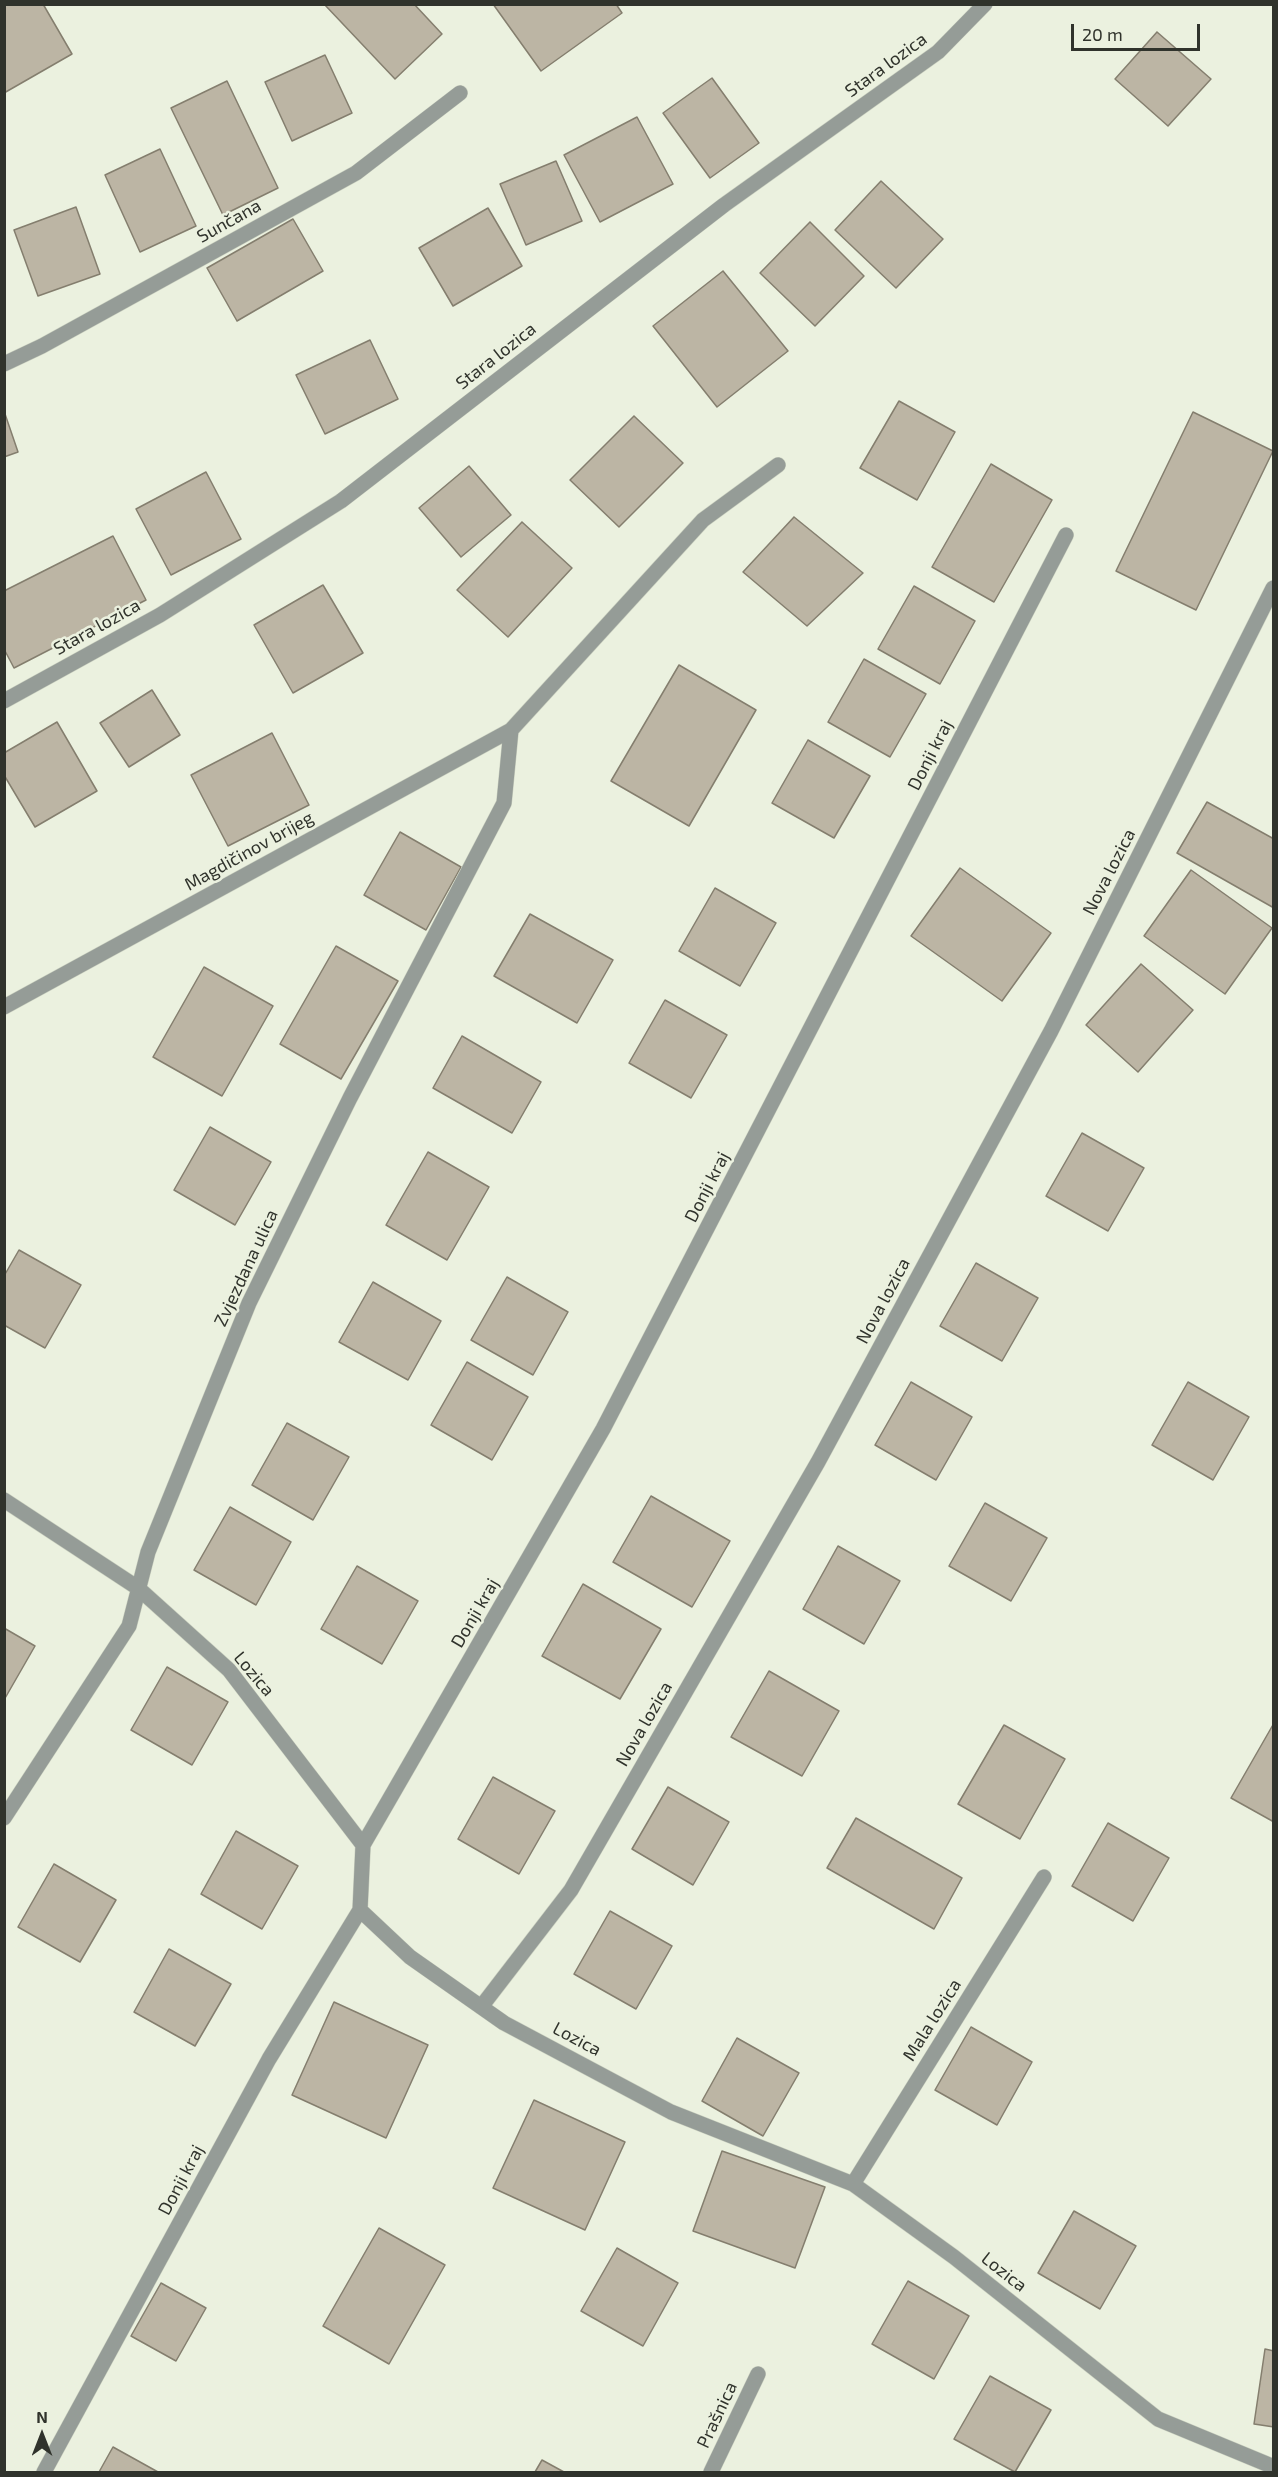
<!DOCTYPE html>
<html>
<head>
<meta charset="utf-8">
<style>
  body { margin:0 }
  #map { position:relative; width:1278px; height:2477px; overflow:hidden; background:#ebf1df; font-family:"Exo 2",sans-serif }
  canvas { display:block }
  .frame { position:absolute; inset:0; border:6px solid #30332c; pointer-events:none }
  .north { position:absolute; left:12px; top:2405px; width:60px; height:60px; -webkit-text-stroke:4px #ebf1df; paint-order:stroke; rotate:0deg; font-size:16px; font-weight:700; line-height:24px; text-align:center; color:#30332c }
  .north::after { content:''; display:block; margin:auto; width:21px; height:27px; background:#30332c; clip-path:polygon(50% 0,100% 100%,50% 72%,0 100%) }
  .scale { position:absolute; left:1071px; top:24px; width:129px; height:27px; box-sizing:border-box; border:3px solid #30332c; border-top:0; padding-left:8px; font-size:18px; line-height:21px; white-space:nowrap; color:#30332c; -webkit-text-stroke:4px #ebf1df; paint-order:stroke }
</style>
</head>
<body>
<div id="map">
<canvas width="1278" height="2477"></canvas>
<div class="frame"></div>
<div class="north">N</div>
<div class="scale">20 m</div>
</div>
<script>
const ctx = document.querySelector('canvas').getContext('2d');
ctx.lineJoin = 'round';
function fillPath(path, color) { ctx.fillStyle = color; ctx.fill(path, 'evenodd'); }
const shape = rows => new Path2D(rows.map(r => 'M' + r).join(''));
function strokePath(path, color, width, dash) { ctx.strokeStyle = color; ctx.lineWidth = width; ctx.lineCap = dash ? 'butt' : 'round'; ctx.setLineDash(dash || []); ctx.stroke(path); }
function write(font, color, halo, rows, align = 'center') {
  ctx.font = font + ' "Exo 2",sans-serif'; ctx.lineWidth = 5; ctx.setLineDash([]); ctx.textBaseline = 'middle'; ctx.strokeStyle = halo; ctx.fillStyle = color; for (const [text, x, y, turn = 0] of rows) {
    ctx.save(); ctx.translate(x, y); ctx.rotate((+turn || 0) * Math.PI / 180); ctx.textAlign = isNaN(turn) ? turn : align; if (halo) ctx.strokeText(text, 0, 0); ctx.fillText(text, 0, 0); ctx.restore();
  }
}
const building = shape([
  [4,4,43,4,72,54,4,93,4,4],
  [324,4,414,4,442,34,395,79,324,4],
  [493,4,616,4,622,13,541,71,493,4],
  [1157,32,1211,79,1168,126,1115,79,1157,32],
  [325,55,352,113,292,141,265,82,325,55],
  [712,78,759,143,710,178,663,113,712,78],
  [227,81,278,188,223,215,171,108,227,81],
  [637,117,673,184,600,222,564,155,637,117],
  [160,149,196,226,140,252,105,175,160,149],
  [556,161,582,221,526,245,500,184,556,161],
  [881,181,943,239,896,288,835,230,881,181],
  [76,207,100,274,38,296,14,230,76,207],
  [488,208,522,266,453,306,419,248,488,208],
  [293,219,323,271,237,321,207,268,293,219],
  [810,222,864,276,815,326,760,273,810,222],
  [723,271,788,351,717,407,653,326,723,271],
  [370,340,398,399,325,434,296,375,370,340],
  [899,401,955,432,917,500,860,468,899,401],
  [4,411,18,452,4,457,4,411],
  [1193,412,1273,451,1196,610,1116,571,1193,412],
  [634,416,683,463,619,527,570,480,634,416],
  [991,464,1052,500,994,602,932,567,991,464],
  [469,466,511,515,461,557,419,508,469,466],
  [206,472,241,539,171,575,136,509,206,472],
  [794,517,863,573,807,626,743,572,794,517],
  [522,522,572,568,508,637,457,590,522,522],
  [113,536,146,600,14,668,4,649,4,591,113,536],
  [323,585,363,653,293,693,254,625,323,585],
  [914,586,975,621,940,684,878,649,914,586],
  [864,659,926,694,890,757,828,722,864,659],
  [679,665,756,710,689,826,611,781,679,665],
  [152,690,180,735,129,767,100,723,152,690],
  [57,722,97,791,35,827,4,775,4,753,57,722],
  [272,733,309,805,228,846,191,775,272,733],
  [808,740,870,776,834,838,772,803,808,740],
  [1207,802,1274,839,1274,908,1177,853,1207,802],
  [400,832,461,867,426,930,364,895,400,832],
  [960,868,1051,933,1002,1001,911,936,960,868],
  [1191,870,1272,928,1225,994,1144,936,1191,870],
  [715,888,776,923,740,986,679,951,715,888],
  [530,914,613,960,577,1023,494,976,530,914],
  [336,946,398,981,341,1079,280,1044,336,946],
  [1141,964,1193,1010,1138,1072,1086,1025,1141,964],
  [204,967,273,1006,222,1096,153,1057,204,967],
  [665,1000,727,1035,691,1098,629,1063,665,1000],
  [462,1036,541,1082,512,1133,433,1088,462,1036],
  [210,1127,271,1162,235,1225,174,1190,210,1127],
  [1082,1133,1144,1168,1108,1231,1046,1196,1082,1133],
  [428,1152,489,1187,447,1260,386,1225,428,1152],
  [19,1250,81,1285,45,1348,4,1325,4,1276,19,1250],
  [976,1263,1038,1298,1002,1361,940,1326,976,1263],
  [507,1277,568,1312,533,1375,471,1340,507,1277],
  [373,1282,441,1321,408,1380,339,1342,373,1282],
  [467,1362,528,1397,492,1460,431,1425,467,1362],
  [911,1382,972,1417,936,1480,875,1445,911,1382],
  [1188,1382,1249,1417,1213,1480,1152,1445,1188,1382],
  [287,1423,349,1457,313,1520,252,1485,287,1423],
  [651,1496,730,1541,692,1607,613,1562,651,1496],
  [985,1503,1047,1538,1011,1601,949,1566,985,1503],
  [230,1507,291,1542,256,1605,194,1570,230,1507],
  [838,1546,900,1581,864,1644,803,1609,838,1546],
  [357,1566,418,1601,382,1664,321,1629,357,1566],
  [583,1584,661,1629,620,1699,542,1656,583,1584],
  [4,1628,35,1646,4,1700,4,1628],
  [167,1667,228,1702,192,1765,131,1730,167,1667],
  [769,1671,839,1711,802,1776,731,1737,769,1671],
  [1274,1723,1274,1822,1231,1798,1274,1723],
  [1004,1725,1065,1759,1020,1839,958,1804,1004,1725],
  [493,1777,555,1811,519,1874,458,1839,493,1777],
  [668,1787,729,1822,693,1885,632,1849,668,1787],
  [856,1818,962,1878,934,1929,827,1868,856,1818],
  [1108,1823,1169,1858,1133,1921,1072,1886,1108,1823],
  [236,1831,298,1866,262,1929,201,1894,236,1831],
  [54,1864,116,1900,80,1962,18,1927,54,1864],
  [610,1911,672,1946,636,2009,574,1974,610,1911],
  [169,1949,231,1984,195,2046,134,2012,169,1949],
  [334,2002,428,2045,386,2138,292,2095,334,2002],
  [971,2027,1032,2062,997,2125,935,2090,971,2027],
  [737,2038,799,2073,763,2136,702,2101,737,2038],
  [534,2100,625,2142,585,2230,493,2188,534,2100],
  [722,2151,825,2187,795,2268,693,2231,722,2151],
  [1074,2211,1136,2246,1100,2309,1038,2273,1074,2211],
  [379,2228,445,2265,389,2364,323,2326,379,2228],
  [617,2248,678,2283,643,2346,581,2311,617,2248],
  [908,2281,969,2316,934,2379,872,2344,908,2281],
  [161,2283,206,2308,176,2361,131,2336,161,2283],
  [1265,2349,1274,2351,1274,2427,1254,2424,1265,2349],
  [990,2376,1051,2410,1015,2472,954,2439,990,2376],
  [113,2447,158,2472,99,2472,113,2447],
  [542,2460,564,2472,535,2472,542,2460]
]);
const minor = shape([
  [4,364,42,346,356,173,460,93],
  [4,701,160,615,341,501,724,205,938,52,985,4],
  [4,1007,511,730,703,520,778,465],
  [4,1500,138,1588,229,1670,363,1845,360,1910,410,1957,504,2023,671,2112,853,2184,954,2257,1158,2419,1274,2467],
  [4,1818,129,1626,148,1552,249,1303,350,1098,504,803,511,730],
  [363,1845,603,1429,1066,535],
  [481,2007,571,1890,818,1462,1051,1031,1273,588],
  [853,2184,1044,1877],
  [44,2472,269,2059,360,1910],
  [711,2472,758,2374]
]);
const streetNames = [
  ["Stara lozica",886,65,-36],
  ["Sunčana",229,221,-29],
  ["Stara lozica",496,356,-38],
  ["Stara lozica",97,627,-29],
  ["Donji kraj",930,755,-63],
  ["Magdičinov brijeg",249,851,-29],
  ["Nova lozica",1109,872,-63],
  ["Donji kraj",707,1187,-63],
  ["Zvjezdana ulica",246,1268,-65],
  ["Nova lozica",883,1301,-62],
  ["Donji kraj",475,1613,-60],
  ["Lozica",254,1674,50],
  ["Nova lozica",644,1724,-60],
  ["Mala lozica",932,2020,-58],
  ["Lozica",577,2039,28],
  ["Donji kraj",181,2180,-62],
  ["Lozica",1004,2272,38],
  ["Prašnica",717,2415,-65]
];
fillPath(building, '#bcb5a4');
strokePath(building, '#847e6e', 1.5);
strokePath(minor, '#c9cfbf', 16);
strokePath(minor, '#959c97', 15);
write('18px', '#30332c', '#ebf1df', streetNames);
</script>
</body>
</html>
